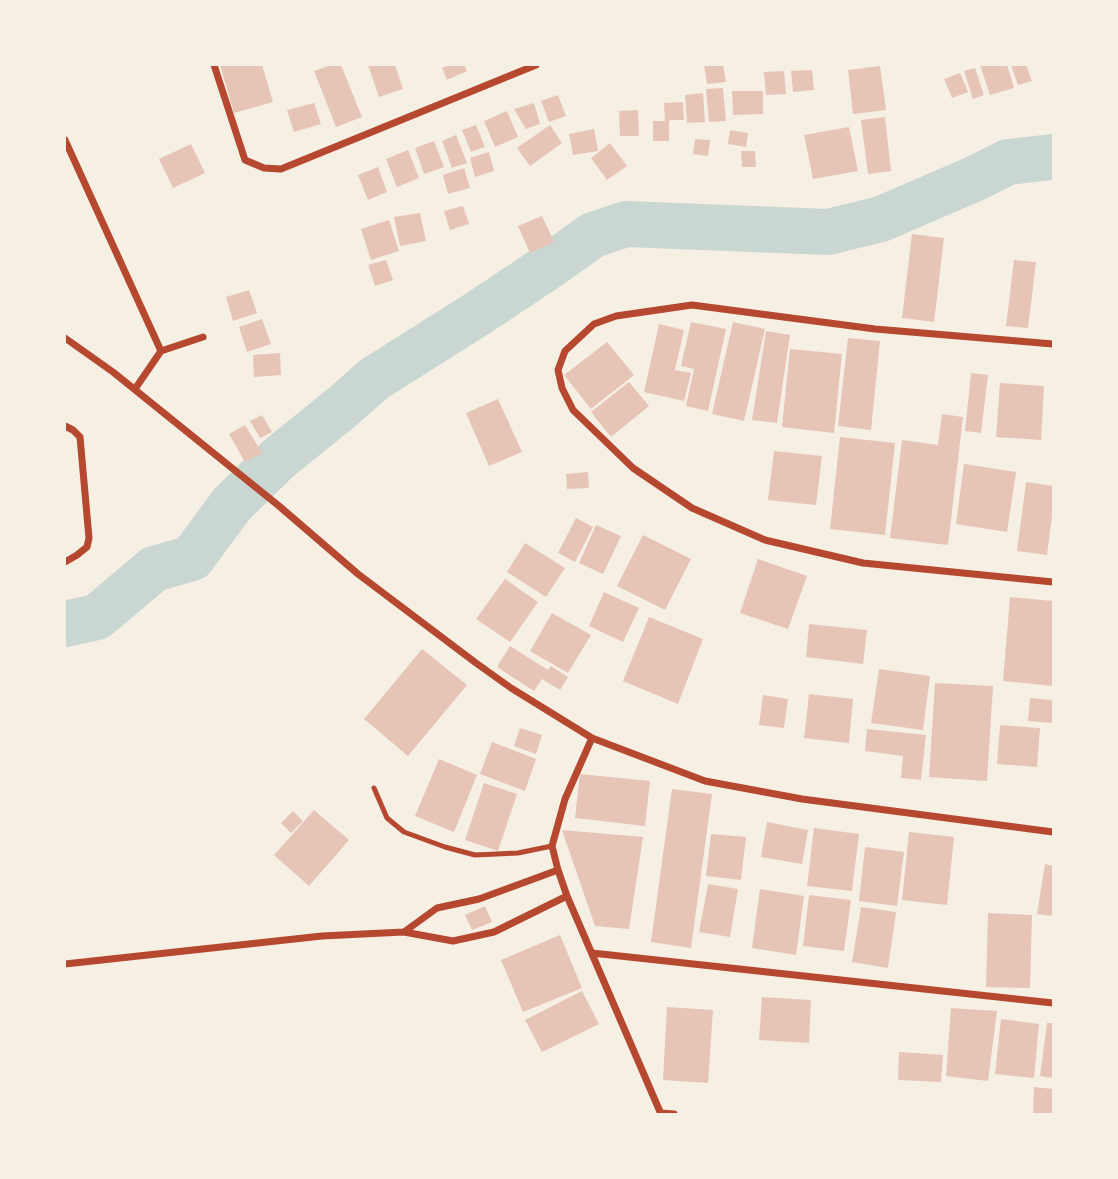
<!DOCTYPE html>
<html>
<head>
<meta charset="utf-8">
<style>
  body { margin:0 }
  #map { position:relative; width:1118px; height:1179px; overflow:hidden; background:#f6efe4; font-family:Georgia,serif }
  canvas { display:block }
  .frame { position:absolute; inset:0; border:66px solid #f6efe4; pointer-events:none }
</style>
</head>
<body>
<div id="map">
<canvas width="1118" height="1179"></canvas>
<div class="frame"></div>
</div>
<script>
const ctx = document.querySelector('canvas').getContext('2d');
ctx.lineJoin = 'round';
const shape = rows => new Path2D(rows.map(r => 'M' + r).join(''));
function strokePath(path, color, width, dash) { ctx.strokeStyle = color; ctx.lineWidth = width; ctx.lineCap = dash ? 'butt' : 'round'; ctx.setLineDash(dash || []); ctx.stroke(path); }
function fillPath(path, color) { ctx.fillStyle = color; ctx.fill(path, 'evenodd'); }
const river = shape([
  [65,624,97,617,154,569,192,558,232,504,278,459,341,408,374,379,480,312,552,264,593,235,626,224,828,232,881,219,976,178,1008,162,1053,157]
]);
const building = shape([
  [220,65,262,65,273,102,234,113],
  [331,65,341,65,362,117,336,127,314,71],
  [368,65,395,65,403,89,379,97],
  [449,65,464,65,467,71,447,80,442,68],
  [704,65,723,65,726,82,707,84],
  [980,65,1007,65,1014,88,990,95],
  [1011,65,1026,65,1032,81,1018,85],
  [880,66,886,110,853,114,848,70],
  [975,68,984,95,973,99,964,71],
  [812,70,814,90,793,92,791,71],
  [784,71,786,94,766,95,764,72],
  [960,73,968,92,952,98,944,79],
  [723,88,726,121,709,122,706,89],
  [732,91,763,91,763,114,733,115],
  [703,93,705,122,687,123,685,95],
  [558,95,566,116,549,122,541,101],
  [683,102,684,120,669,120,669,141,653,141,653,121,665,121,664,103],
  [314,103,321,124,294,132,287,110],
  [534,103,540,124,526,129,514,109],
  [638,110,639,136,620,136,619,111],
  [507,111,518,137,495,147,484,121],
  [885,117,891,171,868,174,861,120],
  [476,125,485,147,471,152,462,130],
  [550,125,562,143,530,166,517,148],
  [849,127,858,171,813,179,804,135],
  [594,129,598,151,573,155,569,134],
  [730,130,748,133,746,147,728,144],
  [456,135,467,163,452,168,442,141],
  [695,139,710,140,708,156,693,154],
  [434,141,444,167,424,174,415,148],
  [610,143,627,166,607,180,591,158],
  [191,144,205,173,173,188,159,159],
  [408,150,419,178,397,187,386,159],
  [741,151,755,151,756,167,742,167],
  [489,152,494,171,475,177,470,158],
  [378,167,387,192,368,200,358,175],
  [464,168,470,188,448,194,443,175],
  [463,206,469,224,450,230,444,211],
  [420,213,426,241,400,246,394,217],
  [542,216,554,242,530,253,518,226],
  [389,220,399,251,371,260,361,229],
  [912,234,944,238,934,322,902,318],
  [386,260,393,280,375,286,368,265],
  [1014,260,1036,262,1028,328,1006,326],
  [249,290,257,313,233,321,226,297],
  [262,319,271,344,247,352,239,327],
  [691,322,726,329,708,411,686,406,694,369,681,366],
  [733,322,765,329,744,421,712,414],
  [659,324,684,330,675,370,691,373,684,401,644,392],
  [766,331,790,335,777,423,752,420],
  [848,338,880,341,871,430,838,426],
  [607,342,634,375,591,409,564,375],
  [790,349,842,354,834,433,782,427],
  [280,353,281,375,254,377,253,355],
  [971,373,988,375,981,433,965,431],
  [629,382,649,406,611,437,591,412],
  [1000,383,1044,386,1041,440,996,437],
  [498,399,522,452,489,466,466,413],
  [942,414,963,417,948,545,890,538,902,440,938,445],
  [262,415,272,432,260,438,250,421],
  [245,425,262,453,245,462,229,434],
  [840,437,895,443,885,535,830,529],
  [774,451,822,456,816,505,768,500],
  [964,464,1016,472,1007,532,956,524],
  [588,472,589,488,567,489,566,474],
  [1026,482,1053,486,1053,508,1047,555,1017,551],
  [576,518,593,527,575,562,558,553],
  [596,525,621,536,603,574,579,563],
  [643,535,691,559,665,610,617,586],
  [525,543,565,568,546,597,507,572],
  [758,559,807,576,788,629,740,613],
  [505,579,538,602,510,642,476,619],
  [604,592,639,608,623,642,589,626],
  [1010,597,1053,601,1053,686,1003,681],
  [552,613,591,635,568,673,530,651],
  [649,617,703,639,678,704,623,681],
  [809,624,867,630,863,664,806,657],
  [510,646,548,670,551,666,568,677,560,690,542,679,534,691,497,667],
  [422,649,467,685,408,756,364,719],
  [879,669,930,676,923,730,871,723],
  [935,683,993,686,987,781,929,777],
  [809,694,853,699,849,743,804,738],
  [763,695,788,699,784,728,759,725],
  [1030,698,1053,700,1053,723,1028,721],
  [1000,725,1040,728,1037,767,997,764],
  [520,728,542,735,536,754,514,746],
  [867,729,926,735,921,780,901,778,903,756,865,751],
  [492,742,536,759,525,791,480,774],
  [439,759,477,775,454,832,415,816],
  [580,774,650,781,645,826,575,818],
  [484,783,517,794,498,851,465,840],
  [672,789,712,794,691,948,651,942],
  [314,810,349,840,309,886,274,855],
  [293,811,303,821,291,833,281,823],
  [767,822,808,830,802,864,761,857],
  [814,828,859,834,852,891,807,886],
  [562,830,643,837,629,929,595,926],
  [909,832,954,837,947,905,902,900],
  [711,834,746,837,741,880,706,876],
  [865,847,904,852,897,906,859,901],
  [1045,864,1053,866,1053,916,1037,914],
  [708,884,738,889,730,937,699,932],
  [760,889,804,896,796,955,752,948],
  [809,895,851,900,844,951,803,946],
  [485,906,492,922,472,930,465,915],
  [861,907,896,912,888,968,852,962],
  [988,913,1032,915,1030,988,986,987],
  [560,935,582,988,523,1012,501,960],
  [582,991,599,1024,542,1052,525,1020],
  [762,997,811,1000,809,1043,759,1040],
  [667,1007,713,1010,708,1083,663,1080],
  [951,1008,997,1011,988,1081,946,1076],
  [1001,1019,1039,1024,1034,1078,995,1074],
  [1047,1023,1053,1023,1053,1078,1040,1076],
  [899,1052,943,1055,941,1082,898,1080],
  [1034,1087,1053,1089,1053,1114,1033,1114]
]);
const service = shape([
  [374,788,387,818,404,832,445,847,475,855,518,853,552,846]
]);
const minor = shape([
  [214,65,245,160,264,168,281,169,536,65],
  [65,140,161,351,135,389],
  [65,338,113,372,279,506,358,574,476,663,511,688,592,738,705,781,802,799,1053,832],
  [1053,344,875,329,692,305,616,316,594,324,565,351,558,370,562,388,573,410,633,468,692,508,765,540,863,563,1053,582],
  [161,351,203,337],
  [65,426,73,430,80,437,89,538,87,547,77,555,65,562],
  [592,738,565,799,552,846,558,870,567,896,661,1114],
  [404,932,437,908,479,899,558,870],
  [592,953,1053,1003],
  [65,964,322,936,404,932,453,941,494,932,567,896],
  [661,1113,674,1114]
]);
strokePath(river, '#c9d6d2', 46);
fillPath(building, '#e6c5b7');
strokePath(service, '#b5482f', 5);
strokePath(minor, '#b5482f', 7);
</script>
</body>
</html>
